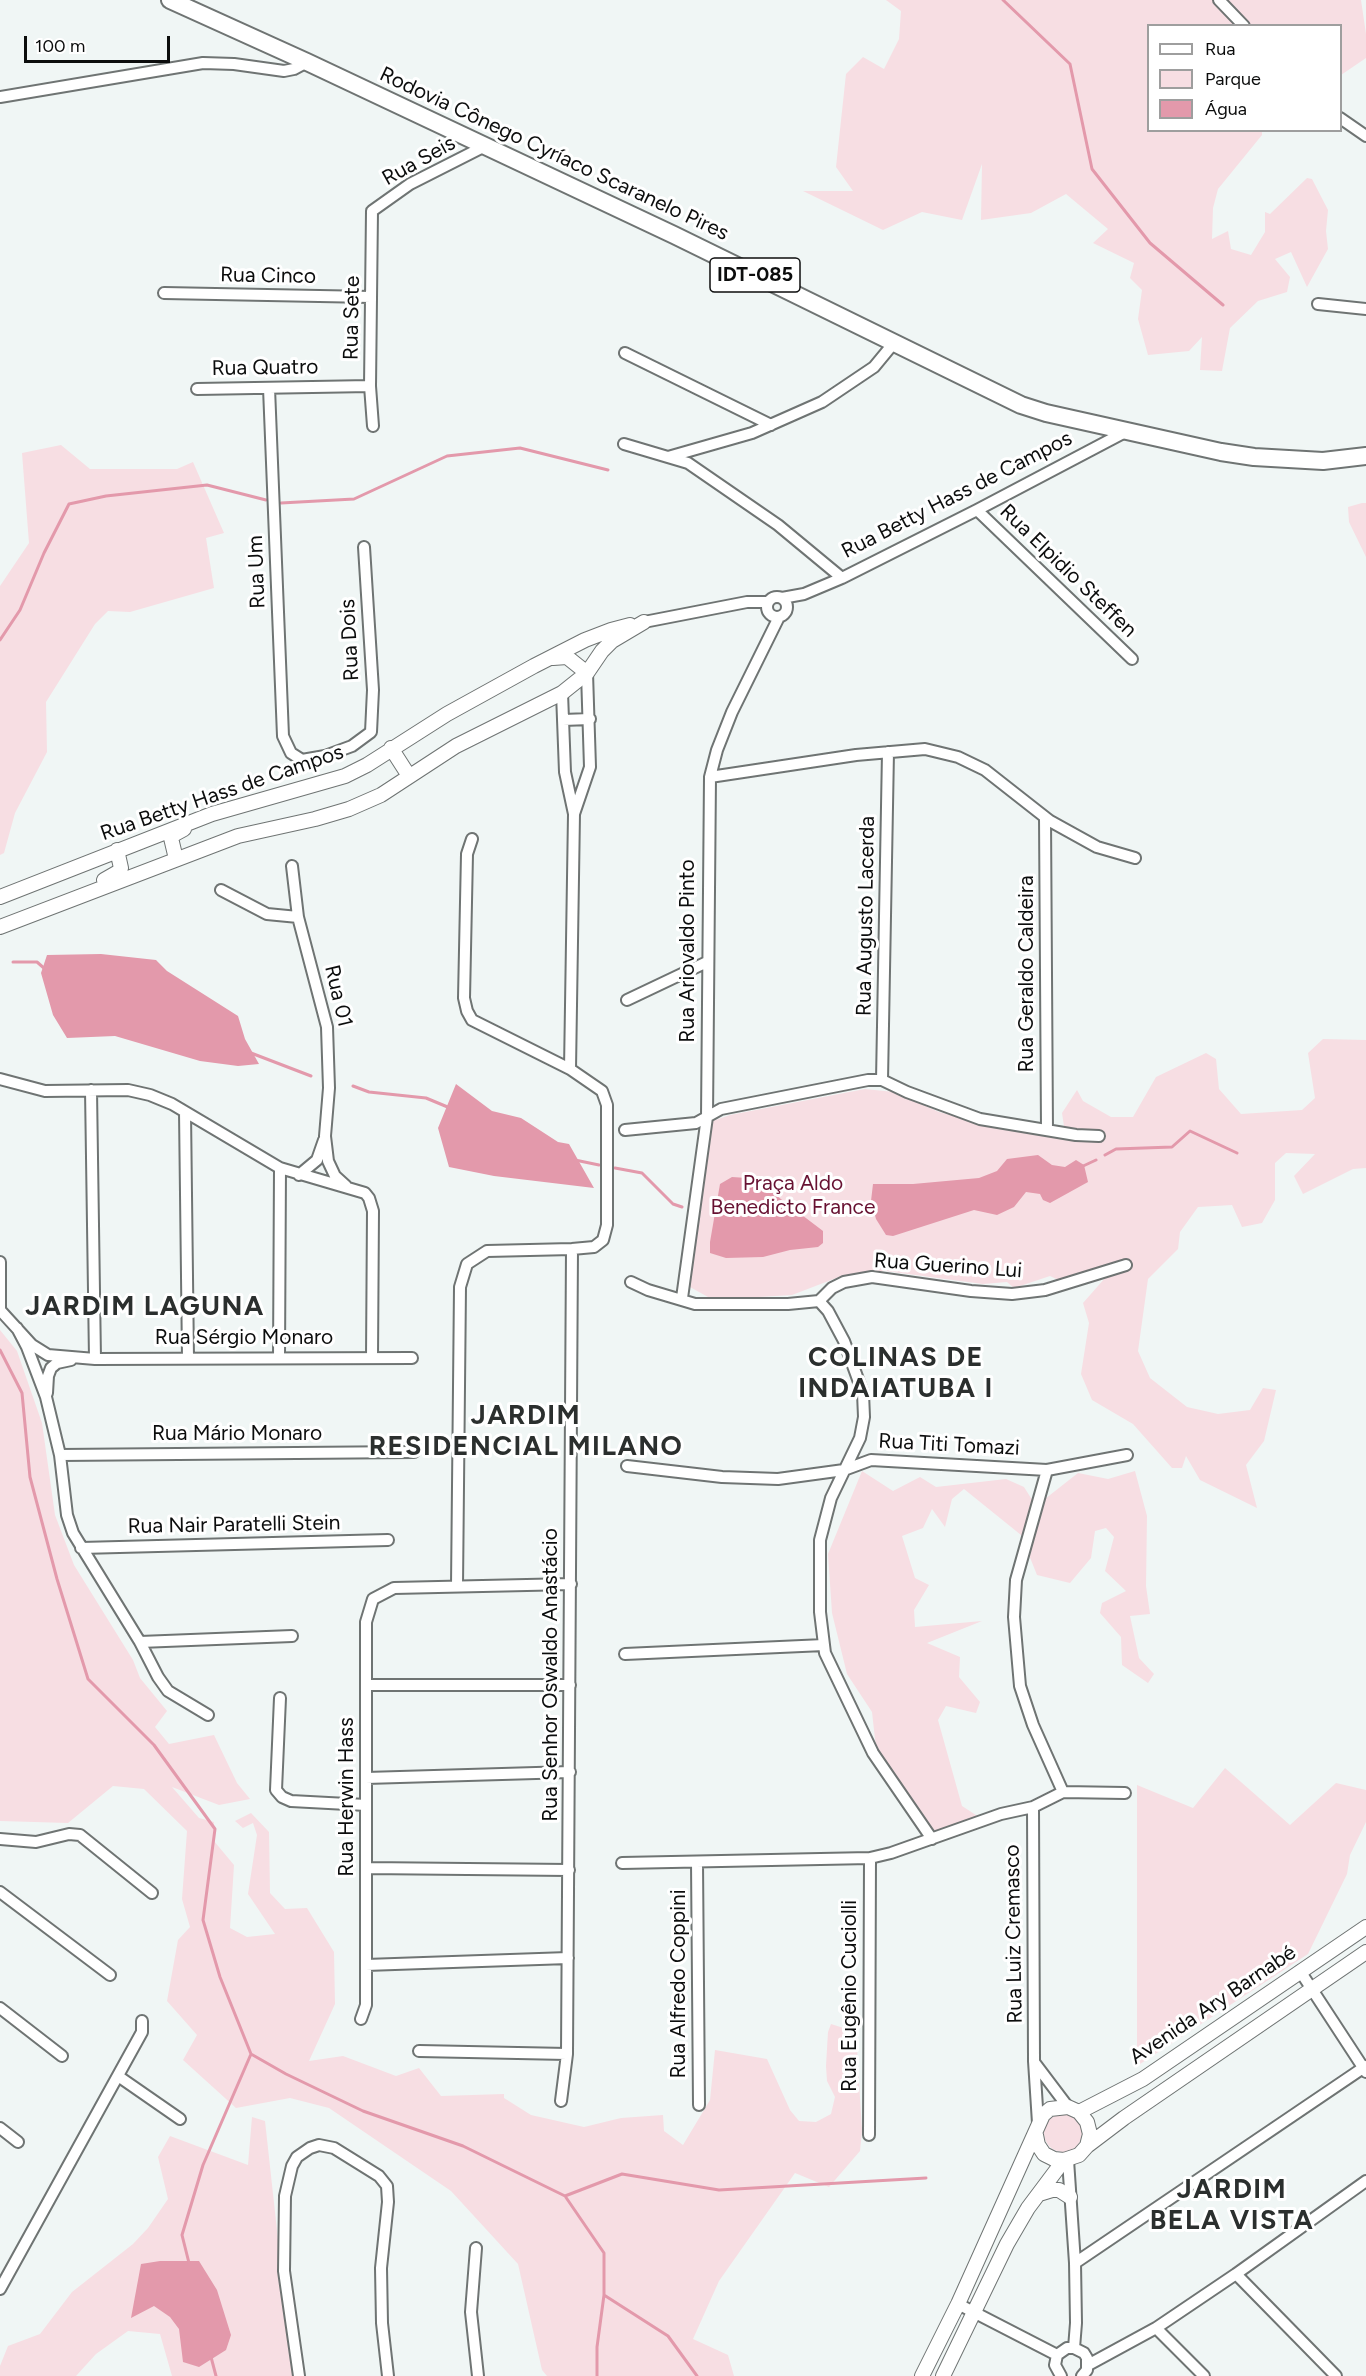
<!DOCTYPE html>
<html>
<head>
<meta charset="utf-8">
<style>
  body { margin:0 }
  #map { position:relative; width:1366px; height:2376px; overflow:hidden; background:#f0f6f5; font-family:Figtree,sans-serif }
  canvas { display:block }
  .legend { position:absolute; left:1147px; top:24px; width:195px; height:108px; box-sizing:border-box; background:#fff; border:2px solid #9e9e9e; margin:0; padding:8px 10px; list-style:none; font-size:18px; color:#0c0d0d }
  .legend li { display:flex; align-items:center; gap:12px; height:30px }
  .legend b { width:30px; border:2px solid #9e9e9e }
  .scale { position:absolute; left:24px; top:36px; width:146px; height:27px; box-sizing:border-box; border:3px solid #0c0d0d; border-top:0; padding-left:8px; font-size:18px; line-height:21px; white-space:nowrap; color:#0c0d0d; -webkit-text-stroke:4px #fff; paint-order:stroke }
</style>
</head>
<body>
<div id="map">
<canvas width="1366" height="2376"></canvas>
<ul class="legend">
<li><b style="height:8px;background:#fff"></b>Rua</li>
<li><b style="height:16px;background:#f7dee3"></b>Parque</li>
<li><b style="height:16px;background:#e399ab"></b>Água</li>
</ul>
<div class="scale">100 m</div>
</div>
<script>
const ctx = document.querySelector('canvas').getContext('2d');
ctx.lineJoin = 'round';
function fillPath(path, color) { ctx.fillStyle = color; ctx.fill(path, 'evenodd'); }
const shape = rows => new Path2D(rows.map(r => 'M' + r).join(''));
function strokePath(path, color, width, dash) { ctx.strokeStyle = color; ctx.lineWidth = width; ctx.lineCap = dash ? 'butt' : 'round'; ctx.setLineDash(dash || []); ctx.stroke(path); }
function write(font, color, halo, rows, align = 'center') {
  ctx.font = font + ' Figtree,sans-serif'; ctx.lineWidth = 6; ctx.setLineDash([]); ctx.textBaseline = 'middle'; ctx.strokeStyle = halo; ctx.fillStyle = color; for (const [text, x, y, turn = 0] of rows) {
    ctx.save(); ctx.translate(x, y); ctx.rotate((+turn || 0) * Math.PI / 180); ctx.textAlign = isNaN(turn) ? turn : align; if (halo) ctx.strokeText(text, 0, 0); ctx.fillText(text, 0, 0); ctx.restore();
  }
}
const green = shape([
  [886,0,1361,0,1366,34,1366,58,1341,75,1340,26,1148,26,1148,130,1262,131,1262,135,1218,189,1213,208,1212,239,1228,231,1231,249,1251,255,1265,232,1265,212,1270,214,1307,178,1312,179,1328,210,1326,231,1328,249,1307,287,1291,252,1275,259,1290,277,1287,292,1258,301,1230,328,1222,371,1200,370,1202,337,1189,351,1148,355,1138,319,1142,290,1130,278,1134,263,1093,243,1108,229,1066,194,1031,213,981,220,982,164,962,220,922,212,883,230,803,191,853,191,836,167,846,74,863,57,884,69,899,39,901,11],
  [61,445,90,469,177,469,193,462,224,533,206,538,214,588,130,612,108,611,95,624,46,702,47,752,15,813,4,853,0,855,0,586,29,543,22,453],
  [1362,503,1366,503,1366,557,1349,522,1348,507],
  [1323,1039,1366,1040,1366,1168,1353,1169,1303,1194,1294,1176,1315,1154,1286,1153,1275,1163,1275,1200,1262,1223,1242,1227,1232,1205,1198,1207,1180,1232,1178,1249,1148,1279,1138,1351,1150,1378,1187,1407,1218,1414,1250,1410,1263,1388,1276,1390,1264,1441,1246,1465,1257,1508,1200,1480,1186,1456,1182,1468,1172,1468,1133,1424,1092,1400,1081,1374,1089,1323,1083,1303,1105,1278,1105,1266,1069,1285,1050,1276,1014,1288,1007,1282,983,1284,885,1271,839,1277,792,1295,742,1298,708,1297,690,1287,707,1123,730,1115,865,1089,894,1092,939,1112,991,1126,1045,1135,1065,1133,1062,1113,1077,1090,1083,1101,1111,1117,1133,1117,1156,1077,1206,1053,1216,1059,1219,1089,1241,1114,1302,1110,1315,1098,1308,1053],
  [0,1330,17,1351,42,1423,55,1515,74,1565,133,1660,140,1678,167,1711,155,1727,169,1744,214,1735,237,1783,250,1799,219,1805,172,1787,199,1818,214,1822,214,1841,234,1865,230,1928,247,1937,275,1934,248,1894,257,1835,253,1823,243,1828,235,1821,251,1813,269,1832,270,1893,285,1909,307,1908,334,1952,335,2004,309,2061,343,2056,396,2076,419,2068,441,2096,504,2094,504,2098,531,2115,584,2127,621,2118,663,2115,664,2131,683,2145,710,2100,715,2050,767,2059,790,2110,799,2121,816,2122,831,2114,835,2097,827,2081,826,2066,828,2032,831,2024,856,2032,862,2131,860,2151,829,2187,795,2173,719,2281,693,2339,728,2355,734,2376,547,2376,542,2370,518,2264,451,2191,329,2108,290,2098,236,2108,183,2060,197,2035,167,2001,178,1940,190,1927,182,1899,187,1831,144,1789,113,1786,68,1823,0,1821],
  [862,1471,893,1491,920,1477,936,1487,1006,1479,1024,1487,1036,1506,1078,1473,1108,1479,1135,1471,1147,1516,1146,1586,1150,1614,1130,1616,1139,1658,1154,1674,1148,1683,1122,1665,1121,1637,1100,1613,1102,1603,1126,1591,1105,1571,1114,1537,1106,1528,1095,1531,1091,1558,1070,1583,1037,1575,1021,1535,964,1489,952,1499,945,1527,932,1509,923,1528,902,1536,915,1578,929,1585,914,1610,915,1627,982,1621,927,1643,960,1657,959,1677,980,1702,976,1713,946,1706,938,1720,962,1806,979,1817,963,1835,935,1833,876,1748,872,1712,847,1674,832,1613,828,1554],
  [1225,1768,1290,1825,1336,1783,1366,1790,1366,1822,1350,1855,1347,1874,1308,1954,1137,2066,1137,1785,1193,1808],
  '1044 2133a19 19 0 1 1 38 0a19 19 0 1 1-38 0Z',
  [252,2117,265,2121,293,2376,172,2376,160,2334,128,2331,96,2354,76,2376,0,2376,0,2366,8,2346,40,2334,72,2292,133,2244,148,2228,168,2199,158,2157,170,2136,248,2165]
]);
const water = shape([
  [101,954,156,960,167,971,238,1016,245,1039,259,1064,238,1066,200,1061,115,1036,67,1038,53,1015,41,973,47,955],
  [456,1084,492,1111,521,1118,558,1142,569,1144,594,1188,494,1176,449,1167,438,1128],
  [1038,1155,1052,1165,1065,1167,1076,1160,1084,1165,1088,1182,1050,1203,1043,1200,1040,1194,1026,1192,1014,1207,997,1215,974,1210,893,1236,886,1235,876,1219,871,1201,873,1184,913,1184,979,1178,997,1171,1007,1159],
  [732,1177,747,1178,769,1190,823,1231,823,1243,818,1247,790,1250,763,1257,726,1258,710,1253,710,1242,720,1184],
  [160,2261,199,2261,217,2290,231,2335,226,2350,199,2367,183,2362,179,2329,170,2317,154,2306,131,2318,141,2264]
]);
const stream = shape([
  [1003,0,1070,64,1092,169,1150,243,1223,305],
  [281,503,354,499,447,456,520,448,608,470],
  [0,640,20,610,44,553,69,504,106,496,207,485,266,500],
  [13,962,37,962,45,969],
  [251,1053,311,1076],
  [353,1086,369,1092,426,1098,450,1108],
  [1105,1155,1116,1149,1172,1147,1190,1131,1237,1153],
  [575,1160,599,1165],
  [1081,1167,1096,1160],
  [615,1168,642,1173,673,1204,682,1207],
  [0,1350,22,1393,30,1477,57,1579,88,1679,154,1745,215,1829,203,1920,220,1977,251,2054,203,2165,182,2235,189,2263],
  [251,2054,286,2074,363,2111,463,2146,565,2196,604,2253,604,2295,597,2347,597,2376],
  [565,2196,622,2174,719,2190,926,2178],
  [604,2295,668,2336,697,2376],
  [211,2357,216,2376]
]);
const street = shape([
  [1219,0,1244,26],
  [0,97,203,63,234,64,284,71,294,69,307,62],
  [1340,118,1366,136],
  [164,293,371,297],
  [1318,304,1366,309],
  [625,353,771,425],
  [269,388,283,736,291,753,302,760,325,756,352,746,371,732,373,690,364,547],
  [197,389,370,386],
  [373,426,370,386,372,211,410,184,485,146],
  [624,444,688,463,778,525,842,578],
  [668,457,752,433,822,402,874,367,893,344],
  [977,510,1132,659],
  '767 607a10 10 0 1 1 20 0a10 10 0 1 1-20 0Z',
  [782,598,804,594,842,578,977,510,1127,431],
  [644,622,747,602,768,602],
  [562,693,565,772,574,814,570,1069],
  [563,720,590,719],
  [710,777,856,755,925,749,958,757,985,770,1050,821,1097,847,1135,858],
  [574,814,590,767,587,673],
  [1045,817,1047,1130],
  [292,866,298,917,327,1027,329,1088,325,1136,328,1161,335,1176,346,1186],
  [221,890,267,914,298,917],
  [627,1000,707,962],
  [0,1079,45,1091,128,1090,150,1095,172,1104,280,1168,365,1193,369,1198,373,1211,372,1357],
  [882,1080,888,752],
  [91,1090,95,1359],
  [185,1112,188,1358],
  [625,1130,696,1123,721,1109,868,1080,882,1080,907,1092,980,1119,1076,1135,1099,1136],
  [299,1175,317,1160,324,1140],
  [0,1262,0,1310],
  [631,1282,648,1290,695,1304,788,1304,819,1301,832,1288,844,1282,872,1277,971,1291,1012,1294,1045,1290,1126,1265],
  [682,1298,707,1117,710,777,717,750,732,712,779,617],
  [819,1301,828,1311,844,1341,863,1393,864,1417,860,1438,831,1498,820,1540,820,1612,825,1653,873,1753,932,1839],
  [0,1310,32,1345,48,1355,95,1359,412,1358],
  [17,1328,27,1347,46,1397,60,1455,67,1515,73,1533,140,1642,158,1677,168,1691,208,1715],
  [279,1358,280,1168],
  [47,1393,48,1376,51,1368,57,1363,71,1360],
  [60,1455,414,1452],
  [627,1466,722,1477,778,1479,844,1470,871,1460,1047,1470,1127,1455],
  [1047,1470,1016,1580,1014,1617,1020,1686,1033,1725,1063,1792],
  [81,1548,388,1540],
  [457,1586,460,1287,467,1264,487,1251,572,1249,594,1247,603,1240,607,1225,607,1105,602,1091,570,1069,472,1020,467,1011,464,998,467,854,472,839],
  [140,1642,292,1636],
  [625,1654,824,1645],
  [366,1685,570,1685],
  [280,1698,276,1790,282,1797,291,1801,366,1805],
  [366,1778,570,1772],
  [1033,1807,1034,2061,1038,2123],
  [0,1839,36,1842,69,1834,80,1835,152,1893],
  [697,1862,699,2105],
  [622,1863,870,1858,891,1853,1001,1814,1033,1807,1063,1792,1125,1793],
  [366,1868,569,1870],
  [0,1892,110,1975],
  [366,1965,568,1958],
  [1300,1971,1366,2072],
  [0,2008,62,2056],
  [361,2019,366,2005,366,1622,373,1599,394,1588,571,1584],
  [419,2051,567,2054],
  [1034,2062,1068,2107],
  [118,2076,180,2119],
  [561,2101,567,2054,572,1249],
  [0,2128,18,2142],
  [869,2135,870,1858],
  [1068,2160,1075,2263,1076,2323,1074,2348],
  [476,2248,471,2312,478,2376],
  [1075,2263,1366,2066],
  [1236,2274,1336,2376],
  [0,2289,142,2032,142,2021],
  [958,2304,1057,2355],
  [1156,2328,1204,2376],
  [1088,2365,1156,2328,1236,2274,1366,2181],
  [299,2376,284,2271,285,2196,292,2166,297,2157,310,2148,319,2145,334,2148,379,2176,387,2186,388,2202,381,2268,382,2323,388,2376],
  [1061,2376,1055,2365,1057,2355,1067,2348,1074,2348,1084,2353,1087,2358,1087,2370,1082,2376]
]);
const secondary = shape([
  [553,658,567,657,587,673],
  [391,748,409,776],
  [176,859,171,838,173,835,184,829],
  [104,880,118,872,121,868,117,850],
  [0,897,212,814,345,776,367,765,447,714,534,666,585,640,611,630,630,625],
  [0,927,238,836,315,819,349,809,381,795,456,746,562,693,587,673,602,651,612,641,644,622],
  [1079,2112,1143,2079,1366,1927],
  [1087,2146,1124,2118,1366,1952],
  [1039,2194,1052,2190,1059,2190,1070,2197],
  [922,2376,958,2304,1043,2115,1050,2109,1068,2107,1079,2112,1087,2122,1090,2134,1087,2146,1079,2155,1064,2160,1054,2159,1044,2154,1038,2145,1036,2135],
  [943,2376,1007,2244,1028,2208,1064,2160]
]);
const primary = shape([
  [170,0,307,62,674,235,1021,405,1046,413,1221,452,1254,457,1323,461,1366,456]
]);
const shields = [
  [755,275,90]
];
const shieldNames = [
  ["IDT-085",755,275]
];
const streetNames = [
  ["Rodovia Cônego Cyríaco Scaranelo Pires",554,154,25],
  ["Rua Seis",419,161,-29],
  ["Rua Cinco",268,276,1],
  ["Rua Sete",352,318,-89],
  ["Rua Quatro",265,368,-1],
  ["Rua Betty Hass de Campos",957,495,-27],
  ["Rua Elpidio Steffen",1068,571,44],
  ["Rua Um",257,572,-92],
  ["Rua Dois",350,640,-93],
  ["Rua Betty Hass de Campos",222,793,-19],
  ["Rua Augusto Lacerda",866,916,-89],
  ["Rua Ariovaldo Pinto",688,951,-90],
  ["Rua Geraldo Caldeira",1027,974,-90],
  ["Rua 01",338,996,77],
  ["Rua Guerino Lui",948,1266,4],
  ["Rua Sérgio Monaro",244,1338],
  ["Rua Mário Monaro",237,1434],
  ["Rua Titi Tomazi",949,1445,3],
  ["Rua Nair Paratelli Stein",234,1525,-1],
  ["Rua Senhor Oswaldo Anastácio",551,1675,-90],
  ["Rua Herwin Hass",347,1797,-90],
  ["Rua Luiz Cremasco",1014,1934,-91],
  ["Rua Alfredo Coppini",679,1984,-90],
  ["Rua Eugênio Cuciolli",850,1996,-90],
  ["Avenida Ary Barnabé",1213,2005,-34]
];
const parkNames = [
  ["Praça Aldo",793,1184],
  ["Benedicto France",793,1208]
];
const districtNames = [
  ["JARDIM LAGUNA",145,1307],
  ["COLINAS DE",896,1358],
  ["INDAIATUBA I",896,1389],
  ["JARDIM",526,1416],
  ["RESIDENCIAL MILANO",526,1447],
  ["JARDIM",1232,2190],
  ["BELA VISTA",1232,2221]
];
fillPath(green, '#f7dee3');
fillPath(water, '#e399ab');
strokePath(stream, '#e399ab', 3);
strokePath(street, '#6f7473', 14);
strokePath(secondary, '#6f7473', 16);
strokePath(primary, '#6f7473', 20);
strokePath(street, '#fff', 10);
strokePath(secondary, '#fff', 14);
strokePath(primary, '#fff', 16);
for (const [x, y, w] of shields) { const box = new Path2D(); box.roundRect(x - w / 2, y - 17, w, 34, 4.5); ctx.fillStyle = '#fff'; ctx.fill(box); strokePath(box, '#0c0d0d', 1.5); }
write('bold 20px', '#0c0d0d', null, shieldNames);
write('21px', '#0c0d0d', '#fff', streetNames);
write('21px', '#671132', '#fff', parkNames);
ctx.letterSpacing = '1.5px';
write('bold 27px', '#2b2f2e', '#fff', districtNames);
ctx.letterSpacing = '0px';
</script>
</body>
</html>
